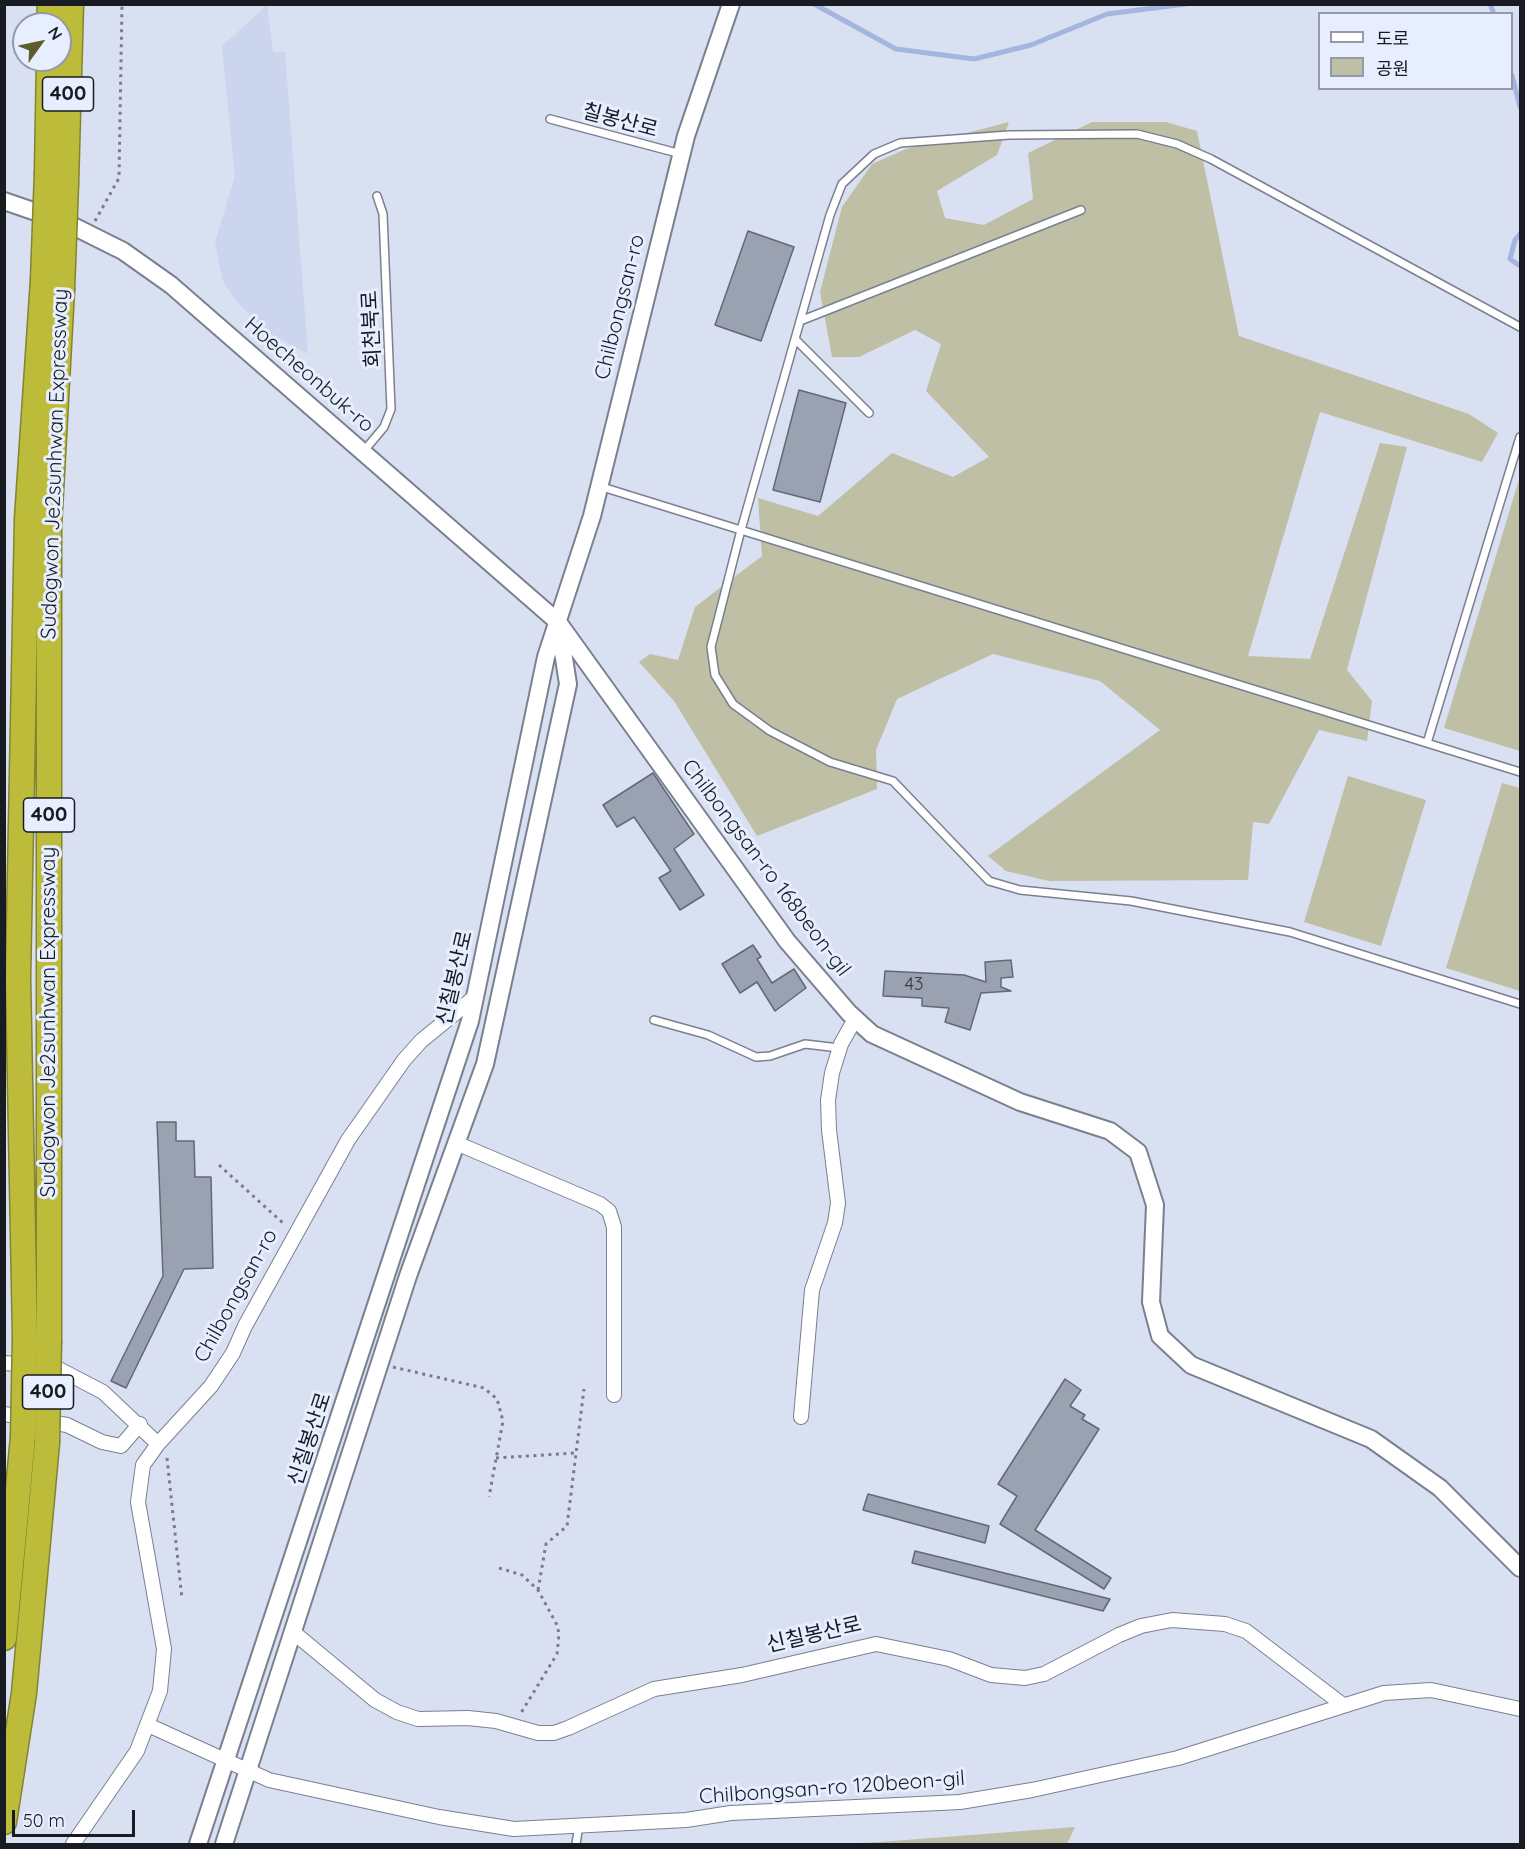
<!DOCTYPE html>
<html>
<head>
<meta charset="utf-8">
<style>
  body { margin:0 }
  #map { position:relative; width:1525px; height:1849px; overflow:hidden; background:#d9e0f1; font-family:Quicksand,"Noto Sans KR",sans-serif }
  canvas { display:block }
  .frame { position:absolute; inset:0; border:6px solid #181b21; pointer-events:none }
  .legend { position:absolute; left:1318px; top:12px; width:195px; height:78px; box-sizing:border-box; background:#e6eeff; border:2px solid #949aa6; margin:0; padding:8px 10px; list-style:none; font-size:18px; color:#181b21 }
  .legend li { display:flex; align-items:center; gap:12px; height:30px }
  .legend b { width:30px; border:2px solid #949aa6 }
  .north { position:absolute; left:12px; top:12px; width:60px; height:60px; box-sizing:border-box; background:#e6eeff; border:2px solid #949aa6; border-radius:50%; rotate:57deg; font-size:16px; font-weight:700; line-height:24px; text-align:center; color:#181b21 }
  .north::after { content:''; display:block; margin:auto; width:21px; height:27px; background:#5d5d2a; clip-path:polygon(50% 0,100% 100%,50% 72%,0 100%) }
  .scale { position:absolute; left:12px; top:1810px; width:123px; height:27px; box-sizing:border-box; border:3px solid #181b21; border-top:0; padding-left:8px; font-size:18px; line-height:21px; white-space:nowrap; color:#181b21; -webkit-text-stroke:4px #e6eeff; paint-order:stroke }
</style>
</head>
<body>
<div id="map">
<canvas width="1525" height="1849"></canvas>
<div class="frame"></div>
<ul class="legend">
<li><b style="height:8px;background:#fff"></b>도로</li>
<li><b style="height:16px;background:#bebfa4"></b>공원</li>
</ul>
<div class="north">N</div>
<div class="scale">50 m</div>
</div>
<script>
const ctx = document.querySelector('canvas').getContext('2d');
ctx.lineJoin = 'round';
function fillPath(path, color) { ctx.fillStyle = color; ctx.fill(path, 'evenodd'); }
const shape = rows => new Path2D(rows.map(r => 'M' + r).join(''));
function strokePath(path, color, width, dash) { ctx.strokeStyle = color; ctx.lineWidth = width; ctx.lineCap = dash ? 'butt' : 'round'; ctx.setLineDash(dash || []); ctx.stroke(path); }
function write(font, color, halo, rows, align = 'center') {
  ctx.font = font + ' Quicksand,"Noto Sans KR",sans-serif'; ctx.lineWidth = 6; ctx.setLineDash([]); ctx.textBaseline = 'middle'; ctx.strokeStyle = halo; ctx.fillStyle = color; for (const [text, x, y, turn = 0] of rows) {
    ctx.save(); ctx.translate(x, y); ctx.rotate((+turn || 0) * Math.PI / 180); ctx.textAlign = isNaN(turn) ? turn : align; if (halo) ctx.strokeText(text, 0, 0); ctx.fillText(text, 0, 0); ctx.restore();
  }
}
const built = shape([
  [267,5,273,52,285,52,308,354,263,330,234,298,223,281,215,242,235,176,222,46]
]);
const green = shape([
  [1009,122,997,155,937,191,945,218,984,225,1033,199,1028,153,1092,122,1166,122,1197,131,1239,336,1469,414,1498,433,1482,462,1320,412,1248,656,1310,659,1380,443,1407,447,1347,670,1372,701,1367,741,1319,730,1269,824,1253,822,1248,880,1049,881,1006,871,988,856,1160,730,1100,681,993,654,897,699,876,750,877,789,757,836,674,701,639,662,650,654,678,660,695,607,762,556,758,498,818,516,892,453,953,477,989,457,926,391,941,344,915,330,859,357,832,357,820,292,842,207,872,164,906,149],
  [1520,476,1520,751,1444,728],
  [1348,776,1426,800,1381,946,1304,922],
  [1502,783,1520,788,1520,991,1446,968],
  [1075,1827,1067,1844,844,1844,880,1842]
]);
const stream = shape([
  [814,4,896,49,974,59,1031,45,1107,14,1186,4],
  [1490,4,1494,14],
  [1512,75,1520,107],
  [1520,234,1515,240,1510,259,1520,266]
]);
const building = shape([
  [748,231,794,247,761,341,715,325,748,231],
  [799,390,846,403,820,502,773,490,799,390],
  [653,773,694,834,674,849,704,895,680,910,659,878,671,871,634,817,617,827,603,805,653,773],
  [753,945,761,957,757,959,772,983,794,969,806,988,775,1011,757,982,740,993,722,964,753,945],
  [1011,960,1013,977,1001,978,1001,987,1011,991,981,993,970,1030,945,1022,949,1008,922,1006,922,998,883,996,885,971,964,975,986,982,985,962,1011,960],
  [157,1122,176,1122,176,1141,194,1141,195,1177,211,1177,213,1268,184,1269,126,1388,111,1381,163,1276,157,1122],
  [1065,1379,1081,1390,1070,1406,1085,1415,1082,1419,1099,1429,1035,1530,1111,1578,1104,1589,1000,1524,1017,1496,998,1484,1065,1379],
  [868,1494,989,1526,985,1543,863,1510,868,1494],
  [915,1551,1110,1599,1103,1611,912,1563,915,1551]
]);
const path = shape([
  [95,221,119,178,122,4],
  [219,1165,284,1224],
  [393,1367,484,1388,497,1399,503,1421,489,1497],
  [167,1458,182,1599],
  [496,1458,575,1453],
  [499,1568,522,1575,538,1590,557,1625,559,1634,557,1654,521,1713],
  [538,1590,546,1544,567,1526,584,1389]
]);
const service = shape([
  [550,119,681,154],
  [800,321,1081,210],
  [1520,327,1211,159,1177,144,1137,134,1009,135,900,143,874,154,842,184,830,215,741,530,711,647,715,675,733,704,770,731,830,762,893,781,989,881,1020,890,1131,901,1290,932,1520,1004],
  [795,339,869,413],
  [363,452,384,427,391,409,383,214,377,196],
  [599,486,1520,772],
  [1427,743,1520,437],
  [654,1020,708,1035,756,1057,770,1056,805,1044,839,1048],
  [576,1844,579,1825]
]);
const minor = shape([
  [456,1143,600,1204,609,1211,614,1227,614,1395],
  [4,1363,55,1367,103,1392,158,1444],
  [4,1414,67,1425,102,1442,121,1446,140,1424],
  [801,1417,812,1290,835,1223,838,1203,829,1130,828,1100,832,1073,841,1044,855,1019],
  [293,1632,375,1700,397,1712,418,1719,468,1718,496,1721,538,1733,554,1733,568,1728,654,1689,742,1675,876,1644,949,1659,991,1675,1025,1678,1044,1674,1119,1635,1141,1626,1172,1620,1225,1624,1246,1631,1343,1705],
  [148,1725,269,1780,439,1817,514,1829,686,1820,731,1813,960,1802,1032,1790,1178,1758,1384,1693,1431,1690,1520,1709],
  [73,1844,137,1751,160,1691,164,1649,138,1502,143,1465,158,1444,211,1386,233,1353,245,1326,348,1140,404,1060,421,1041,476,996]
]);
const tertiary = shape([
  [4,201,65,222,123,251,171,285,558,622,787,941,849,1013,872,1034,1020,1102,1110,1131,1138,1152,1155,1205,1151,1302,1160,1336,1191,1365,1371,1439,1440,1488,1520,1568],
  [198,1844,470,1021,546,657,592,516,686,136,731,4],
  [224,1844,408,1276,485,1064,568,684,559,626]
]);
const motorway = shape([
  [49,24,50,4],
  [47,172,49,60],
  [66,183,71,4],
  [25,1338,18,977,27,519,43,280],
  [49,1341,49,527,62,290],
  [4,1638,23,1437],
  [4,1822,24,1693,47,1443]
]);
const motorwayBridge = shape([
  [43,280,47,172],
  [62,290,66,183],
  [23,1437,25,1338],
  [47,1443,49,1341]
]);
const numberNames = [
  ["43",914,985]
];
const shields = [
  [68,94,51],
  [49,815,51],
  [48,1392,51]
];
const shieldNames = [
  ["400",68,94],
  ["400",49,815],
  ["400",48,1392]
];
const streetNames = [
  ["칠봉산로",620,121,15],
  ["Chilbongsan-ro",620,307,-76],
  ["회천북로",372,329,-93],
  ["Hoecheonbuk-ro",309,375,41],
  ["Sudogwon Je2sunhwan Expressway",55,464,-88],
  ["Chilbongsan-ro 168beon-gil",766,868,53],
  ["신칠봉산로",455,978,-77],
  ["Sudogwon Je2sunhwan Expressway",49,1022,-90],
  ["Chilbongsan-ro",236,1296,-61],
  ["신칠봉산로",310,1439,-72],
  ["신칠봉산로",814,1635,-13],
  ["Chilbongsan-ro 120beon-gil",832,1788,-4]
];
fillPath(built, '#cbd5ed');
fillPath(green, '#bebfa4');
strokePath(stream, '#a4b6df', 5);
fillPath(building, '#9aa1b1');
strokePath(building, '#616876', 1.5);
strokePath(service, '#79808f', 10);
strokePath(minor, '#79808f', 16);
strokePath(tertiary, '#79808f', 20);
strokePath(motorway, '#838431', 27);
strokePath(path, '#787d88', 3, [3, 4.5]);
strokePath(service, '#fff', 7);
strokePath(minor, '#fff', 14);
strokePath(tertiary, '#fff', 16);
strokePath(motorway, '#bdbc3a', 24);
strokePath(motorwayBridge, '#838431', 27, []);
strokePath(motorwayBridge, '#bdbc3a', 24);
write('18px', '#383c45', null, numberNames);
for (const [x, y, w] of shields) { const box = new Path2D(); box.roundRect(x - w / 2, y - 17, w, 34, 4.5); ctx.fillStyle = '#e6eeff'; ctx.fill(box); strokePath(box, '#181b21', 1.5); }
write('bold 20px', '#181b21', null, shieldNames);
write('21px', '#181b21', '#e6eeff', streetNames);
</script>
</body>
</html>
